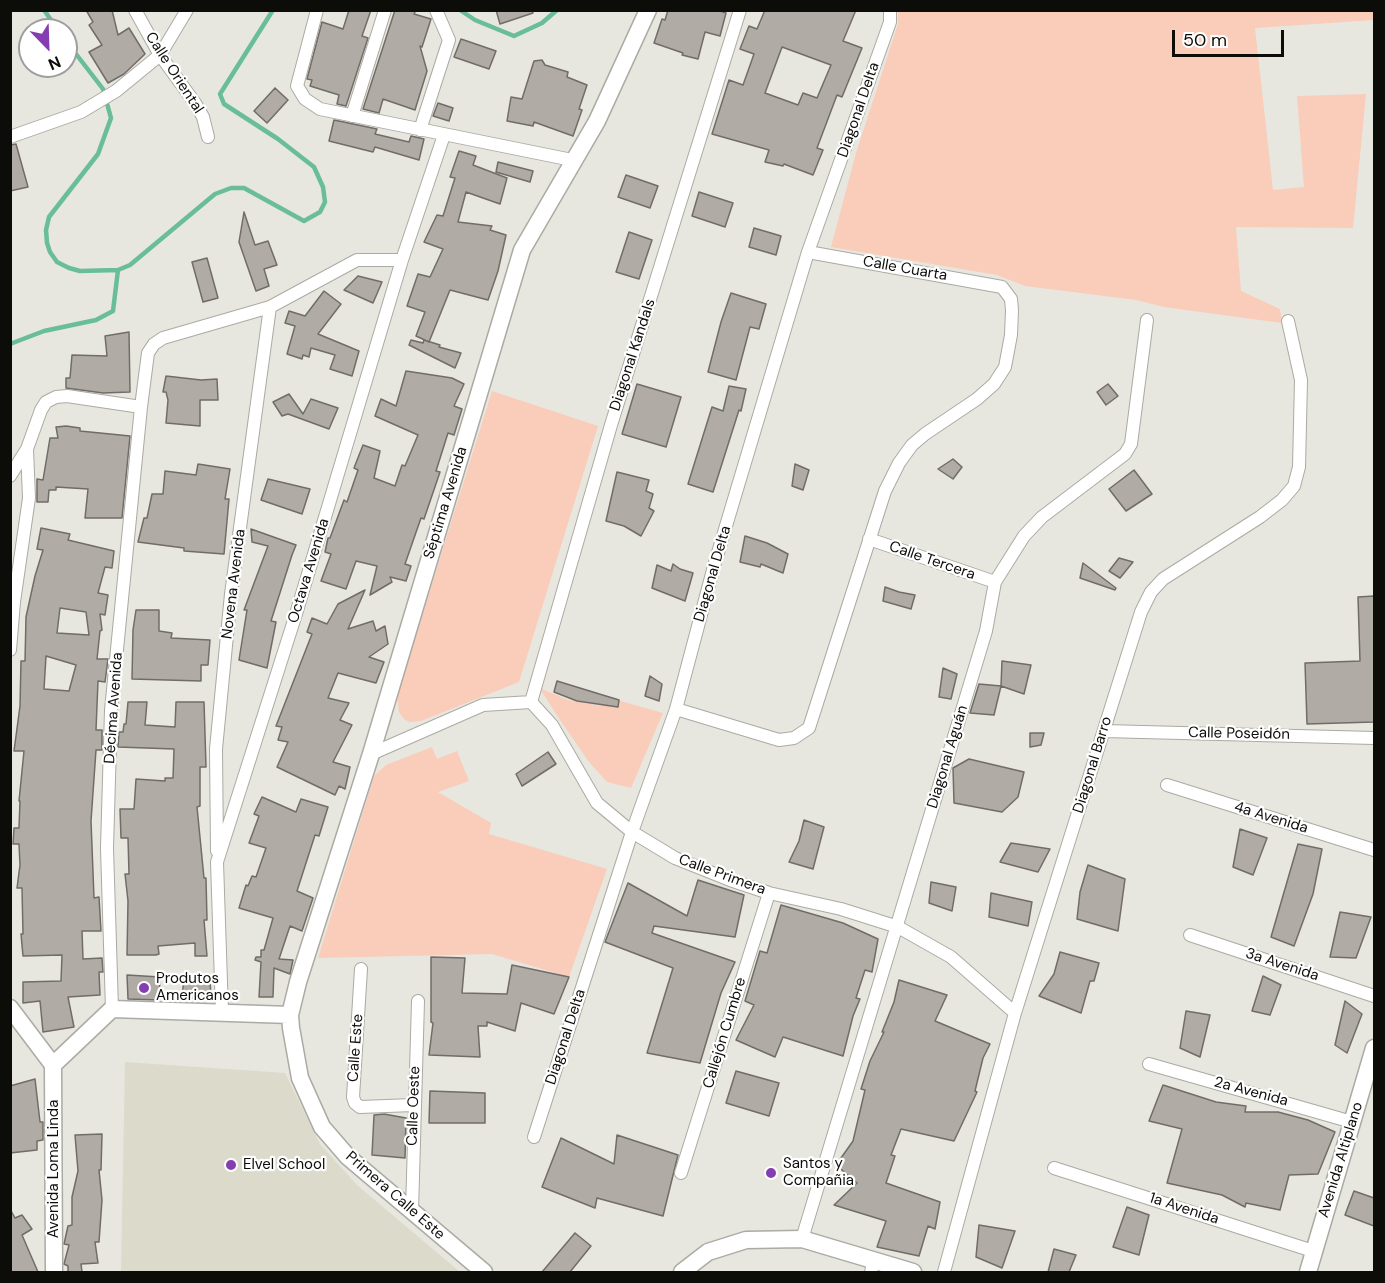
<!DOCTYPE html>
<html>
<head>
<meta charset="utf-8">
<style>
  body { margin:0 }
  #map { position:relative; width:1385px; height:1283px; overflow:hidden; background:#e7e7df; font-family:"DM Sans",sans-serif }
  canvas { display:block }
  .frame { position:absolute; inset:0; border:12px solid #0c0c09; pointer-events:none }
  .north { position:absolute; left:18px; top:18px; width:60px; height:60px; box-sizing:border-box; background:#fff; border:2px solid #9e9e9d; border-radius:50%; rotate:157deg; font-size:16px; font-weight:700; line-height:24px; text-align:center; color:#0c0c09 }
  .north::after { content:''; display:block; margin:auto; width:21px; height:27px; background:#843eb1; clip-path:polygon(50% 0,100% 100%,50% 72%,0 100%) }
  .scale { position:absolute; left:1172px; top:30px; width:112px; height:27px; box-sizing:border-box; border:3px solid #0c0c09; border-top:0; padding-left:8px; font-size:18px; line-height:21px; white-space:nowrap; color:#0c0c09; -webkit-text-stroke:4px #fff; paint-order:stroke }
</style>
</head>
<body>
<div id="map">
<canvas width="1385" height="1283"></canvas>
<div class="frame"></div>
<div class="north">N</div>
<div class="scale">50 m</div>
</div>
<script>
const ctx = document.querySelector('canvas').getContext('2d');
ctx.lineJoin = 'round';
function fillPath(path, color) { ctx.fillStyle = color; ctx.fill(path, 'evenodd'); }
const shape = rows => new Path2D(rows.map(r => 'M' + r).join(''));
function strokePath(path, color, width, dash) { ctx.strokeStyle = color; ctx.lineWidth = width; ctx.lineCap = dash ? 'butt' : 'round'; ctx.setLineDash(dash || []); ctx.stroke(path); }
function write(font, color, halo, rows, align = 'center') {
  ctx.font = font + ' "DM Sans",sans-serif'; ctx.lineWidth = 4.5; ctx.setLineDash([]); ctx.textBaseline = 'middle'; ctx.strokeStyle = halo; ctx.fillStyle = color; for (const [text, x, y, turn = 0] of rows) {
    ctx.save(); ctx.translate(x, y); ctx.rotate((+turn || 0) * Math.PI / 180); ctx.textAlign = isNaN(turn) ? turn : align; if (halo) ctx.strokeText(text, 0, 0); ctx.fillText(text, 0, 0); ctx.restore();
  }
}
const built = shape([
  [125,1062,285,1073,320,1144,357,1185,460,1272,121,1272]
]);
const green = shape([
  [898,11,1374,11,1374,20,1255,28,1273,190,1304,187,1297,96,1366,94,1353,228,1236,227,1241,291,1280,309,1282,323,1164,307,1136,300,1025,286,997,275,831,247,856,153,898,24],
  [492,391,598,426,519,682,421,721,409,722,404,719,399,712,397,696],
  [542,689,568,700,601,706,603,696,663,713,631,788,607,782,589,762,560,720,542,692],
  [432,747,437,759,457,751,469,781,438,792,491,823,489,834,607,869,569,977,492,954,318,958,374,776,386,765]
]);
const stream = shape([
  [44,10,58,30],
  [460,10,475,20,514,36,542,23,557,10],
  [66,41,103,89,111,118,98,154,49,217,46,230,47,243,50,252,57,262,69,268,80,271,118,270,130,265,215,194,231,188,244,188,304,221,320,212,325,202,323,187,314,167,278,139,224,104,220,94,273,10],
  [10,344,44,331,96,320,113,311,118,270]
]);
const building = shape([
  [86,10,112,10,118,35,129,28,145,54,124,74,108,83,89,52,102,45,89,25,93,22,86,10],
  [349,10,371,10,362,36,368,38,346,106,337,104,339,95,310,86,312,80,307,79,322,22,343,29,349,10],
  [395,10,416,10,414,14,431,19,422,47,420,46,427,71,415,110,383,99,379,113,363,109,395,10],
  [496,10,532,10,533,13,500,24,496,10],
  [668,10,717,10,726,13,720,36,705,32,698,59,682,55,683,53,654,43,662,19,665,20,668,10],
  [765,10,856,10,843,41,862,48,842,97,837,95,817,148,823,150,813,175,784,164,783,166,765,162,769,150,712,134,729,80,743,85,754,54,740,49,749,26,757,29,765,10],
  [782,47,831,65,817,98,803,93,798,105,765,93,782,47],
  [461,39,496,51,489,69,454,57,461,39],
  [542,60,545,65,568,72,567,77,587,85,579,109,582,110,573,136,534,122,533,126,507,121,511,97,522,99,534,61,542,60],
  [275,88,288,100,267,123,254,111,275,88],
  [438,103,453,108,449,121,433,116,438,103],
  [334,120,377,129,375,134,409,142,411,136,424,139,419,160,375,147,373,152,329,141,334,120],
  [16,144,28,187,10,191,10,145,16,144],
  [459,151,476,156,473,165,507,178,500,204,466,192,458,222,492,226,490,230,506,235,498,271,488,300,450,290,429,342,416,336,425,312,407,306,418,274,430,277,443,249,424,242,437,215,443,216,455,178,450,177,459,151],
  [498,162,533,171,530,182,496,172,498,162],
  [626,175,658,186,650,208,618,197,626,175],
  [699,192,733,203,725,227,692,216,699,192],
  [244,212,255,245,268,241,277,265,264,269,269,286,256,291,239,242,244,212],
  [754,228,781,236,776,255,749,247,754,228],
  [629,232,652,240,639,279,616,272,629,232],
  [207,258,218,298,203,302,192,262,207,258],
  [358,276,382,282,373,303,344,290,358,276],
  [324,291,341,304,318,334,359,351,352,376,330,369,335,355,311,348,309,357,303,355,302,359,287,354,295,326,285,323,289,311,305,316,324,291],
  [731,293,766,304,759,329,750,327,736,380,708,372,721,322,731,293],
  [129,332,130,392,103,393,66,388,66,378,70,378,72,355,107,356,105,336,129,332],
  [411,340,423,343,424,340,440,345,439,347,461,353,455,368,409,345,411,340],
  [406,371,452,378,464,384,454,406,462,409,454,435,448,433,436,471,440,472,424,519,421,518,405,564,411,566,406,581,390,577,392,582,370,595,377,566,356,561,346,589,321,581,331,554,325,552,328,538,330,538,344,500,347,502,358,470,354,468,363,445,380,451,374,478,395,486,402,465,405,466,418,435,375,416,381,399,396,406,406,371],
  [166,376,201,380,217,379,218,400,200,400,200,426,166,423,168,400,166,392,163,392,166,376],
  [637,384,681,397,666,447,622,434,637,384],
  [1108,384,1118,396,1106,405,1097,392,1108,384],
  [729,386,746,389,741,411,739,410,713,492,688,484,712,407,723,411,729,386],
  [289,394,303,414,311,399,338,408,329,429,288,414,282,416,273,402,289,394],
  [66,426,80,428,80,431,130,436,122,518,85,518,88,489,56,487,56,490,49,490,48,502,37,502,37,479,43,480,50,438,58,438,56,427,66,426],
  [953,459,962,467,953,479,938,469,953,459],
  [198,464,230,469,225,499,229,499,224,554,184,551,184,548,138,542,144,518,147,518,152,494,163,494,165,471,196,475,198,464],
  [795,464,809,470,803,490,792,486,795,464],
  [1134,470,1152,494,1126,511,1109,489,1134,470],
  [617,472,649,480,646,491,653,494,649,508,654,511,641,536,624,526,606,521,617,472],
  [268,479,310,489,302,514,261,500,268,479],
  [41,528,70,534,68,540,114,551,112,568,105,567,98,593,108,595,105,615,100,614,102,630,100,631,97,659,108,659,105,682,98,681,96,730,102,730,102,750,96,750,91,821,94,898,99,897,101,931,82,931,83,959,102,958,103,972,99,972,100,995,68,997,74,1027,43,1032,40,1001,23,1003,23,982,61,981,62,955,23,956,21,934,23,934,22,888,17,888,20,865,19,844,13,844,14,828,19,828,20,801,19,801,24,751,14,751,20,706,21,661,25,661,26,617,35,576,43,550,37,549,41,528],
  [60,608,86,612,89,635,57,633,60,608],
  [46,656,76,665,69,691,44,689,46,656],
  [251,529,296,545,292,555,271,621,276,622,267,668,239,660,247,610,244,610,268,546,252,542,251,529],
  [745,536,767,543,788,554,783,573,761,564,760,567,740,562,745,536],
  [1119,558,1133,562,1120,578,1109,571,1119,558],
  [1083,563,1116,588,1115,590,1080,578,1083,563],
  [673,564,680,569,693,573,685,601,652,588,657,565,671,571,673,564],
  [885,587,899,592,915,595,911,609,883,601,885,587],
  [365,590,348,629,373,621,376,631,385,626,388,644,369,657,384,662,376,683,338,673,328,698,349,703,340,720,352,725,333,762,350,767,345,789,339,786,335,795,277,767,288,742,278,740,282,727,276,726,312,634,307,632,312,618,327,624,338,604,365,590],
  [1374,596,1374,722,1307,724,1305,663,1360,661,1358,597,1374,596],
  [136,610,159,610,159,631,172,633,171,638,210,640,208,665,201,665,201,681,132,679,133,630,136,610],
  [1002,661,1031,665,1024,694,1001,686,1002,661],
  [943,668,957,674,951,699,939,697,943,668],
  [650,676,662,684,659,701,645,696,650,676],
  [557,681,619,700,618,707,577,701,554,692,557,681],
  [979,684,1001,686,994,715,970,713,979,684],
  [128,702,147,702,145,725,175,727,176,702,204,702,206,767,200,767,200,806,197,807,204,878,206,878,207,920,204,920,207,956,195,956,195,943,158,946,159,954,156,955,127,955,128,901,125,874,129,874,128,838,121,838,120,809,134,809,136,779,165,781,165,778,173,778,174,749,118,747,119,732,123,732,124,724,126,724,128,702],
  [1030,733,1044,733,1041,745,1030,747,1030,733],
  [548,752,556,764,522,786,516,774,548,752],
  [969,759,1024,772,1018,797,1002,812,954,803,953,768,969,759],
  [262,797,296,812,301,799,328,807,319,836,315,835,297,891,313,898,302,931,290,926,279,959,293,960,290,974,274,968,273,997,259,997,261,962,255,960,256,957,261,957,261,950,264,950,273,918,239,908,246,885,248,886,252,876,256,877,266,848,249,843,259,816,254,814,262,797],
  [804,820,824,827,813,869,789,862,799,841,804,820],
  [1240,829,1267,838,1253,875,1233,867,1240,829],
  [1011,843,1050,849,1038,872,1000,862,1011,843],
  [1298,844,1322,849,1313,894,1294,946,1271,937,1298,844],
  [1088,865,1125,879,1118,931,1077,919,1080,892,1088,865],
  [698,880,744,895,735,937,654,926,652,933,735,962,721,993,700,1063,647,1053,673,968,605,942,628,883,687,916,698,880],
  [931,882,956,887,952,911,929,903,931,882],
  [991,893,1032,902,1028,926,989,917,991,893],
  [781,905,843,923,878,939,872,972,865,970,856,998,860,999,853,1016,843,1056,783,1037,775,1057,736,1040,754,1005,745,1001,760,951,767,953,781,905],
  [1340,912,1371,917,1356,958,1330,957,1340,912],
  [1060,952,1099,963,1094,981,1090,981,1081,1013,1039,996,1054,974,1060,952],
  [431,957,465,958,462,993,507,994,512,965,569,977,554,1014,521,1003,515,1031,487,1022,487,1026,478,1026,480,1057,429,1055,433,1023,431,1022,431,957],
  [127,975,160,977,159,1000,128,999,127,975],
  [1263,976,1281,985,1270,1015,1252,1011,1263,976],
  [184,978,210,979,211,999,182,998,184,978],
  [899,980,947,995,935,1021,990,1044,983,1058,975,1091,977,1092,954,1141,901,1129,891,1155,895,1156,886,1183,940,1202,935,1229,928,1226,919,1256,877,1247,886,1221,834,1205,857,1183,836,1165,853,1141,865,1090,861,1089,870,1061,884,1032,882,1032,894,1002,899,980],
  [1345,1001,1362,1014,1347,1053,1335,1045,1345,1001],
  [1186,1011,1210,1015,1200,1057,1180,1048,1186,1011],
  [736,1071,779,1083,769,1116,726,1103,736,1071],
  [35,1079,40,1122,43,1122,43,1140,37,1141,37,1150,10,1153,10,1086,35,1079],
  [1163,1085,1216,1102,1246,1106,1245,1112,1278,1112,1308,1120,1335,1132,1318,1174,1289,1175,1280,1210,1246,1203,1245,1207,1222,1195,1167,1183,1182,1129,1149,1121,1163,1085],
  [430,1091,485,1093,485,1123,429,1123,430,1091],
  [384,1114,406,1118,405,1158,372,1155,374,1115,384,1114],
  [102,1134,101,1170,99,1170,102,1200,99,1242,95,1242,98,1263,81,1264,82,1272,68,1272,68,1266,64,1264,69,1245,64,1244,68,1226,72,1225,72,1197,78,1171,75,1135,102,1134],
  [617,1135,678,1155,663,1216,597,1198,595,1208,542,1187,561,1138,614,1164,617,1135],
  [1354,1191,1374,1198,1374,1226,1345,1215,1354,1191],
  [1127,1207,1149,1215,1139,1255,1113,1247,1127,1207],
  [10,1209,15,1218,22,1215,32,1229,22,1235,38,1272,10,1272,10,1209],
  [979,1225,1015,1231,1002,1268,976,1257,979,1225],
  [575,1233,591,1246,570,1272,542,1272,575,1233],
  [1054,1249,1076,1255,1069,1272,1048,1272,1054,1249]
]);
const street = shape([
  [135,10,160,55,195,103,203,117,208,137],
  [317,10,297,86,305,99,320,109,572,160],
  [352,116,385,10],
  [420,130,449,40,436,10],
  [10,137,81,112,116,91,160,55,187,10],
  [10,476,27,449,41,410,46,402,56,397,67,396,141,407,148,353,154,344,163,338,270,307,357,260,402,260],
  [869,539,995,582],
  [10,650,14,602,29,498,27,449],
  [531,702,611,425,740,10],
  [676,709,779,740,794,738,809,728,885,491,899,463,912,445,925,434,977,399,994,384,1005,367,1011,335,1012,310,1011,299,1002,287,808,252],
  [1104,731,1374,738],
  [371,754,483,705,531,702,552,725,597,803,632,832,675,858,730,880,769,893,841,909,898,927,951,957,1015,1013],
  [1167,785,1374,850],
  [217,851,216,749,231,594,270,307],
  [1190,935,1374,996],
  [361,969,353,1097,355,1103,360,1107,414,1105],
  [112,1009,107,848,111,710,141,407],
  [222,1013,217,862,296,614,402,260,444,135],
  [1149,1064,1352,1122],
  [534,1137,632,832,676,709,714,566,808,252,890,22,890,10],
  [1054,1168,1313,1251],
  [681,1173,769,893],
  [412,1211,418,1001],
  [802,1239,986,631,995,582,1024,536,1042,517,1125,454,1131,444,1147,320],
  [871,1272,874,1260],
  [944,1272,1015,1013,1141,612,1151,592,1163,579,1260,517,1282,500,1294,486,1299,467,1301,380,1288,321]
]);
const secondary = shape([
  [10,1008,53,1065],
  [290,1015,298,982,371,754,522,250,597,121,648,10],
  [53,1065,112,1009,290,1015,291,1028,300,1078,322,1127,348,1157,484,1272],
  [53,1065,54,1272],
  [682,1272,708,1252,746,1240,802,1239,913,1272],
  [1308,1272,1374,1048]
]);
const markers = [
  [144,988,6,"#843eb1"],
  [231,1165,6,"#843eb1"],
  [771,1173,6,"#843eb1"]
];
const streetNames = [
  ["Calle Oriental",174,73,57],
  ["Diagonal Delta",859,110,-71],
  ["Calle Cuarta",905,269,10],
  ["Diagonal Kandals",633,355,-72],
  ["Séptima Avenida",446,503,-73],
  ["Calle Tercera",932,561,19],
  ["Octava Avenida",309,571,-73],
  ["Diagonal Delta",713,574,-74],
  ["Novena Avenida",234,584,-83],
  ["Décima Avenida",114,708,-86],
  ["Calle Poseidón",1239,734,1],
  ["Diagonal Aguán",948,757,-73],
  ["Diagonal Barro",1093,765,-73],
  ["4a Avenida",1271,818,17],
  ["Calle Primera",722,875,20],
  ["3a Avenida",1282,965,18],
  ["Callejón Cumbre",725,1033,-73],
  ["Diagonal Delta",566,1037,-72],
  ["Calle Este",356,1048,-86],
  ["2a Avenida",1251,1092,15],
  ["Calle Oeste",414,1106,-88],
  ["Avenida Altiplano",1341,1160,-73],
  ["Avenida Loma Linda",54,1169,-90],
  ["Primera Calle Este",395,1196,41],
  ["1a Avenida",1184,1209,18]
];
const poiNames = [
  ["Produtos",156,979],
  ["Americanos",156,996],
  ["Santos y",783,1164],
  ["Compañia",783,1181],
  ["Elvel School",243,1165]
];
fillPath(built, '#dcdacb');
fillPath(green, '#faccba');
strokePath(stream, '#69bd99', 4.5);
fillPath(building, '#b0aba5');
strokePath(building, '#716c67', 1.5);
strokePath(street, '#abaaa3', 14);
strokePath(secondary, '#abaaa3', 19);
strokePath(street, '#fff', 12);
strokePath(secondary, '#fff', 16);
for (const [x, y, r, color] of markers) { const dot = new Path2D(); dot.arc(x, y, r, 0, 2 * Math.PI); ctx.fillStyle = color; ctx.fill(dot); strokePath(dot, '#fff', 2); }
write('15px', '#0c0c09', '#fff', streetNames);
write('15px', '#0c0c09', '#fff', poiNames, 'left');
</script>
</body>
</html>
